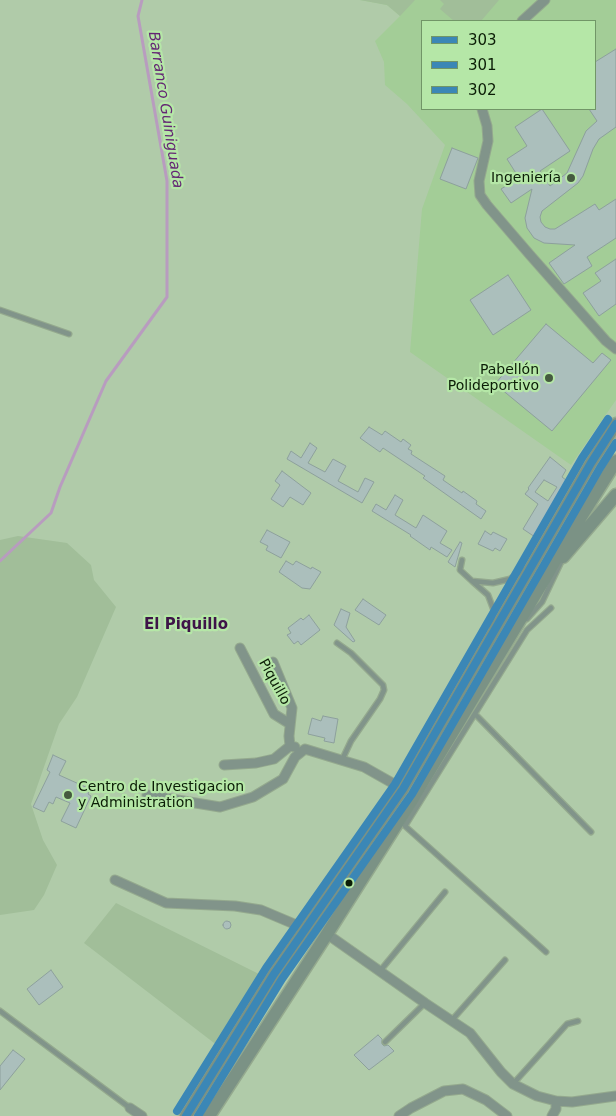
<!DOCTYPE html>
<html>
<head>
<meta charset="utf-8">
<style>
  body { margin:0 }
  #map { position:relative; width:616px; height:1116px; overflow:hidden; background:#b0cba9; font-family:"DejaVu Sans",sans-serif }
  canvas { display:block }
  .legend { position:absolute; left:421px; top:20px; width:175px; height:90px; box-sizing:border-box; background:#b5e7a7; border:1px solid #719667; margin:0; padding:6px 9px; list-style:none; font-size:15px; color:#0b1d06 }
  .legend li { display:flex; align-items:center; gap:10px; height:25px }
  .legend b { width:25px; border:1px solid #719667 }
</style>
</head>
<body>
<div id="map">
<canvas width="616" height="1116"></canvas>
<ul class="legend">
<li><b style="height:6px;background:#3b87b6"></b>303</li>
<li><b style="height:6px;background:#3b87b6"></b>301</li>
<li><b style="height:6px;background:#3b87b6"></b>302</li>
</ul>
</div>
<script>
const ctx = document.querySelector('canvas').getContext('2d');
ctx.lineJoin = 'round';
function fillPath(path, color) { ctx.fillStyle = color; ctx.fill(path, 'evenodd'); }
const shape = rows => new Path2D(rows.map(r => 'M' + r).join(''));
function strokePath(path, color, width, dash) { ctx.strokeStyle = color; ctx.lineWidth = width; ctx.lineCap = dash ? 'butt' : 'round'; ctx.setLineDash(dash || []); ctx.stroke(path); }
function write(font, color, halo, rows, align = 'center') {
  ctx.font = font + ' "DejaVu Sans",sans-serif'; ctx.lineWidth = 4.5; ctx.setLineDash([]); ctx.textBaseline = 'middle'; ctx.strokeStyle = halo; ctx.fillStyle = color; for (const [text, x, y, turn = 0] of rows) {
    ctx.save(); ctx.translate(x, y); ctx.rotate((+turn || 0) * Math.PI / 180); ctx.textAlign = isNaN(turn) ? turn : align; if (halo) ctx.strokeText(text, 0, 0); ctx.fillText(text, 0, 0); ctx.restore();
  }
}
const built = shape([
  [360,0,616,0,616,400,571,465,410,352,422,209,445,145,407,104,385,85,384,62,375,41,400,16,387,5],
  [422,21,595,21,595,109,422,109]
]);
const green = shape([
  [360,0,415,0,400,16,387,5],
  [440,0,499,0,481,21,454,21,440,9,444,4],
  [18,536,67,543,91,565,94,580,116,607,77,697,59,724,31,804,43,840,57,865,44,895,34,910,0,915,0,540],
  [116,903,263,976,218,1046,84,943]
]);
const stream = shape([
  [0,561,51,513,60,487,106,381,167,297,167,181,138,16,142,0]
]);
const building = shape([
  [616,49,616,127,599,139,593,149,583,176,578,183,542,211,540,217,541,222,545,227,550,229,555,229,595,204,599,210,616,199,616,238,587,257,592,266,564,284,549,263,575,245,544,243,534,238,527,228,525,218,532,189,511,203,501,189,519,178,507,159,527,146,515,127,542,109,570,151,540,171,550,186,567,173,586,131,597,121,589,109,595,109,595,62,616,49],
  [452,148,478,158,466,189,440,179,452,148],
  [616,259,616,304,599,316,583,293,601,281,595,273,616,259],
  [508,275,531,310,493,335,470,300,508,275],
  [546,324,593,363,602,353,611,360,552,431,495,384,546,324],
  [369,427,382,435,385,431,401,442,403,439,411,445,408,449,412,451,411,454,445,476,443,480,462,493,463,491,477,501,476,504,486,511,481,519,423,478,425,476,383,448,380,452,360,438,369,427],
  [310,443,317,448,308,463,325,472,333,459,346,466,338,481,358,492,365,478,374,482,362,503,287,459,291,451,301,458,310,443],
  [550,457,566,470,562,477,570,483,538,539,523,529,538,504,525,494,529,489,528,488,550,457],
  [544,480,557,487,548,501,535,492,544,480],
  [282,471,311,493,303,505,290,497,283,507,271,499,280,485,275,481,282,471],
  [395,495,403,500,395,515,416,528,423,515,447,531,440,543,452,550,447,557,431,547,430,550,410,536,411,535,372,511,376,504,386,510,395,495],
  [267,530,290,542,281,558,266,550,268,546,260,542,267,530],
  [485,531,491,535,493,532,507,539,500,551,495,548,493,551,478,544,485,531],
  [460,542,462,543,455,567,448,562,460,542],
  [286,561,293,565,296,561,311,569,312,567,321,572,310,589,302,588,279,572,286,561],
  [363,599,386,615,379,625,355,610,363,599],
  [341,609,350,613,346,627,355,641,353,642,334,625,341,609],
  [309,615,320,630,301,645,298,641,294,644,287,635,291,633,288,628,301,618,303,620,309,615],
  [323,716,338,719,334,743,324,741,325,738,308,734,312,718,321,721,323,716],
  [53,755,66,761,59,775,90,789,88,794,91,796,76,828,61,821,70,803,56,797,53,804,49,802,44,812,33,807,50,772,47,770,53,755],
  '223 925a4 4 0 1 1 8 0a4 4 0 1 1-8 0Z',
  [51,970,63,987,39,1005,27,989,51,970],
  [378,1035,382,1039,382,1044,384,1046,388,1045,394,1051,369,1070,354,1055,378,1035],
  [13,1050,25,1059,0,1090,0,1066,13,1050]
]);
const service = shape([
  [0,310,69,334],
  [462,560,460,570,472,581],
  [527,619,542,602,563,558],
  [491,627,494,611,488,595,472,581,493,583,510,579,527,568],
  [337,643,351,653,383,685,384,690,380,699,351,741,342,760],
  [475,714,591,832],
  [546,952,405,826,527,630,551,608],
  [380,971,445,892],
  [0,1011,130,1108],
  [452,1020,505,960],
  [385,1042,425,1003],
  [513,1084,567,1024,578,1021]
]);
const minor = shape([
  [522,21,545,0],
  [482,109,487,126,488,141,479,181,480,195,487,205,530,255,606,341,616,349],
  [240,648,274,714,290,724],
  [273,662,292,708,289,736,290,746],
  [224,765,256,763,274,759,290,746,295,747],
  [147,795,220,807,253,797,283,779,295,757,305,749,364,767,403,789],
  [115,880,166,903,235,906,261,910,306,929],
  [327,934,425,1003,470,1033,501,1072,513,1084,537,1096,556,1101,572,1102,616,1096],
  [130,1108,142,1116],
  [399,1116,411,1108,444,1091,463,1089,486,1100,507,1116],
  [552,1116,556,1109,556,1101]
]);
const secondary = shape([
  [563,557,616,495],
  [186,1116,274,974,403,789,430,743,591,463,616,424],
  [209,1116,327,934,412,800,544,580,564,544,616,461]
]);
const bus1 = shape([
  [186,1116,274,974,403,789,591,463,616,424]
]);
const bus2 = shape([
  [198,1116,282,979,412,794,600,468,616,443]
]);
const bus3 = shape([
  [177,1111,266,968,395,784,582,458,608,419]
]);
const markers = [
  [571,178,5,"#455a3f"],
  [549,378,5,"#455a3f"],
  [68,795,5,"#455a3f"],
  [349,883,4.5,"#0b1d06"]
];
const poiNames = [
  ["Ingeniería",561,178],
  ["Pabellón",539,370],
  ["Polideportivo",539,386],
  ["Centro de Investigacion",78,787,"left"],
  ["y Administration",78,803,"left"]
];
const streetNames = [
  ["Piquillo",274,682,61]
];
const waterNames = [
  ["Barranco Guiniguada",165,110,81]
];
const neighbourhoodNames = [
  ["El Piquillo",186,625]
];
fillPath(built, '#a3cd97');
fillPath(green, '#a1be99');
strokePath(stream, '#b89cbf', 3);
fillPath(building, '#abbfbc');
strokePath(building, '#8da09c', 1);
strokePath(service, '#94a98e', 7);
strokePath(minor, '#94a98e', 11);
strokePath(secondary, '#94a98e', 15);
strokePath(service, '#81948a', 4.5);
strokePath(minor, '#81948a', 9);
strokePath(secondary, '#7b9285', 12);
strokePath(bus1, '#3b87b6', 8);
strokePath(bus2, '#3b87b6', 8);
strokePath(bus3, '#3b87b6', 8);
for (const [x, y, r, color] of markers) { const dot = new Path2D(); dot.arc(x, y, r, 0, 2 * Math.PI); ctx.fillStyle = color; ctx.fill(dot); strokePath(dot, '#b5e7a7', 2); }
write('14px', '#0b1d06', '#b5e7a7', poiNames, 'right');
write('14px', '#0b1d06', '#b5e7a7', streetNames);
write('italic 15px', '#642674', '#b5e7a7', waterNames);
write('bold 15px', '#3e1448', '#b5e7a7', neighbourhoodNames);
</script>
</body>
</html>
